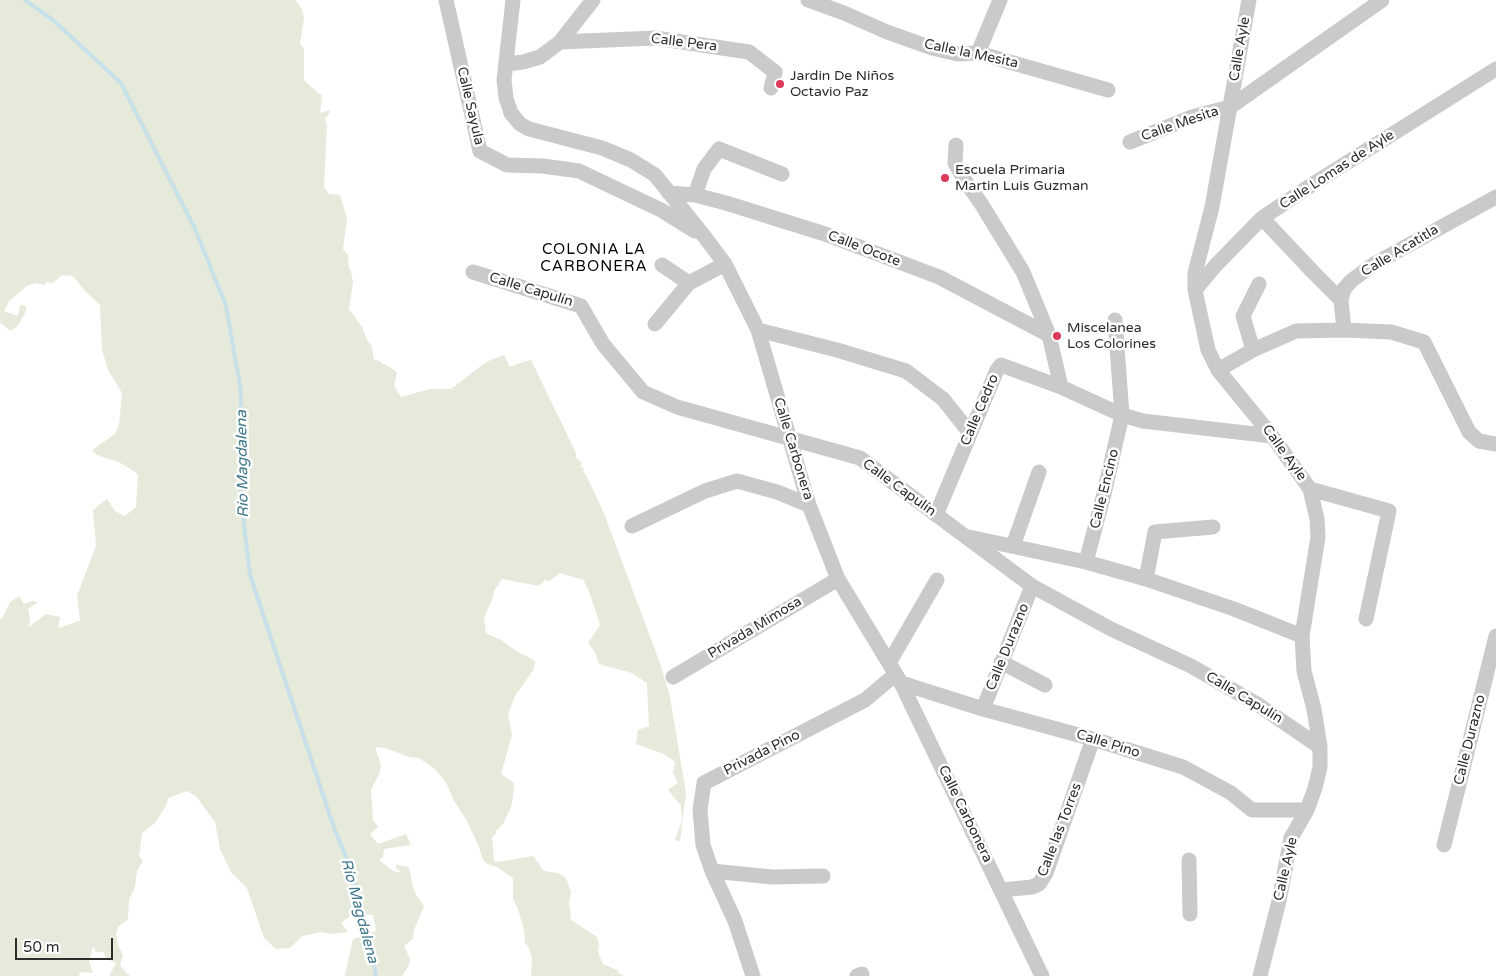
<!DOCTYPE html>
<html>
<head>
<meta charset="utf-8">
<style>
  body { margin:0 }
  #map { position:relative; width:1496px; height:976px; overflow:hidden; background:#fff; font-family:"Varela Round",sans-serif }
  canvas { display:block }
  .scale { position:absolute; left:15px; top:938px; width:98px; height:22px; box-sizing:border-box; border:2px solid #2d2d2d; border-top:0; padding-left:6px; font-size:15px; line-height:18px; white-space:nowrap; color:#2d2d2d; -webkit-text-stroke:4px #fff; paint-order:stroke }
</style>
</head>
<body>
<div id="map">
<canvas width="1496" height="976"></canvas>
<div class="scale">50 m</div>
</div>
<script>
const ctx = document.querySelector('canvas').getContext('2d');
ctx.lineJoin = 'round';
function fillPath(path, color) { ctx.fillStyle = color; ctx.fill(path, 'evenodd'); }
const shape = rows => new Path2D(rows.map(r => 'M' + r).join(''));
function strokePath(path, color, width, dash) { ctx.strokeStyle = color; ctx.lineWidth = width; ctx.lineCap = dash ? 'butt' : 'round'; ctx.setLineDash(dash || []); ctx.stroke(path); }
function write(font, color, halo, rows, align = 'center') {
  ctx.font = font + ' "Varela Round",sans-serif'; ctx.lineWidth = 5; ctx.setLineDash([]); ctx.textBaseline = 'middle'; ctx.strokeStyle = halo; ctx.fillStyle = color; for (const [text, x, y, turn = 0] of rows) {
    ctx.save(); ctx.translate(x, y); ctx.rotate((+turn || 0) * Math.PI / 180); ctx.textAlign = isNaN(turn) ? turn : align; if (halo) ctx.strokeText(text, 0, 0); ctx.fillText(text, 0, 0); ctx.restore();
  }
}
const green = shape([
  [0,0,295,0,302,9,304,18,300,44,304,49,304,80,319,94,322,95,320,113,331,110,325,119,327,125,324,187,329,194,340,195,347,218,343,249,348,255,349,268,351,271,353,282,349,309,362,327,366,338,372,347,374,360,380,361,383,364,386,365,397,372,394,386,401,397,430,389,451,389,486,362,504,355,510,367,520,363,531,360,576,453,576,458,579,459,579,461,582,462,581,467,584,468,583,471,586,475,603,511,661,666,670,697,686,793,680,841,675,840,682,820,681,806,668,790,678,783,673,773,675,762,664,754,636,744,638,730,649,726,647,683,632,673,599,664,595,652,588,643,600,625,590,594,583,579,576,578,560,573,549,581,545,580,539,586,502,579,494,591,493,597,484,618,486,633,501,640,515,650,535,661,534,669,515,696,508,714,512,735,501,774,514,783,513,797,511,807,503,824,496,831,496,834,492,837,494,861,498,862,533,856,544,871,558,873,566,878,571,892,569,903,571,920,597,937,599,944,598,952,603,964,617,970,619,973,624,976,531,976,532,958,528,946,525,943,524,930,518,909,513,899,513,878,497,867,487,864,483,860,479,847,467,821,453,799,446,782,436,770,419,758,409,757,385,748,375,747,381,765,379,774,371,790,373,820,378,827,370,834,378,844,406,834,411,845,384,849,383,857,379,860,393,871,402,873,396,868,396,865,409,867,412,883,416,895,424,906,414,930,413,939,404,946,410,959,409,965,402,976,344,976,345,975,353,939,376,931,373,915,354,913,341,923,348,932,333,934,321,932,302,936,290,948,276,949,264,938,247,888,231,872,220,849,215,822,196,796,187,791,168,798,167,804,155,823,142,833,139,856,143,861,137,871,135,887,129,899,128,919,118,927,116,934,118,945,123,955,120,966,130,976,109,976,116,963,107,959,103,952,96,952,93,946,89,962,93,973,80,972,79,976,0,976,0,619,2,619,10,602,19,596,24,604,32,601,38,602,28,609,30,618,29,627,46,614,60,617,58,628,80,621,77,596,96,546,93,510,107,499,115,511,125,516,136,507,138,474,119,462,97,455,92,450,115,434,119,425,122,393,108,370,102,350,100,305,84,290,73,276,62,275,53,283,47,282,44,285,35,283,27,286,9,301,4,311,18,316,20,305,26,306,25,313,19,324,11,331,0,323]
]);
const stream = shape([
  [25,0,53,20,121,83,195,229,226,306,241,391,241,500,250,575,334,828,350,866,365,924,376,976]
]);
const minor = shape([
  [446,0,480,151,507,165,543,166,579,171,661,210,695,231],
  [513,0,504,80,506,98,511,113,520,124,529,129,602,148,631,160,655,175,704,236,725,264,758,330,809,505,838,579,901,683,1042,976],
  [808,0,844,13,887,32,932,48,958,54,978,53,1108,90],
  [1249,0,1212,207,1195,273,1195,290,1208,350,1218,370,1272,436,1310,489,1317,519,1318,537,1302,636,1304,671,1314,709,1320,747,1320,767,1315,788,1307,810,1291,838,1279,901,1260,976],
  [560,42,655,38,749,52,775,72,771,88],
  [978,53,1000,0],
  [507,64,523,62,540,57,560,42,593,0],
  [1130,142,1192,117,1230,107,1382,0],
  [956,145,955,163,964,179,982,205,1023,272,1049,335,1061,387],
  [669,193,695,195,726,203,825,234,939,277,1049,335],
  [695,195,704,169,719,149,782,174],
  [1262,218,1313,272,1341,300],
  [662,265,689,283],
  [473,272,581,306,603,344,643,392,677,407,860,458,1032,586,1111,629,1191,666,1257,704,1320,747],
  [1195,290,1216,265,1262,218,1313,184,1496,69],
  [655,324,689,283,725,264],
  [758,330,837,350,906,371,943,399,970,433],
  [1344,330,1341,300,1344,289,1351,281,1374,264,1496,197],
  [1253,350,1243,316,1259,284],
  [1218,370,1253,350,1296,331,1344,330,1391,332,1424,342,1469,432,1479,441,1496,444],
  [1310,489,1389,511,1366,619],
  [936,515,997,370,1001,365,1061,387,1122,415,1143,421,1272,436],
  [632,526,705,491,737,481,777,492,809,505],
  [969,537,1086,562,1146,579,1234,609,1302,636],
  [1013,546,1039,472],
  [1086,562,1104,494,1122,415,1115,320],
  [1146,579,1155,532,1213,527],
  [1001,662,1045,685],
  [889,663,937,580],
  [673,677,838,579],
  [901,683,983,709,1093,739,1183,767,1231,793,1252,810,1307,810],
  [983,709,1032,586],
  [1444,845,1496,636],
  [1189,860,1190,914],
  [712,871,772,877,823,876],
  [1002,890,1032,887,1039,884,1046,873,1093,739],
  [753,976,735,921,712,871,703,845,700,810,704,783,865,700,896,674],
  [857,976,862,974]
]);
const markers = [
  [780,84,5,"#db385a"],
  [945,178,5,"#db385a"],
  [1057,336,5,"#db385a"]
];
const streetNames = [
  ["Calle Pera",684,43,7],
  ["Calle Ayle",1240,49,-80],
  ["Calle la Mesita",971,54,12],
  ["Calle Sayula",470,106,77],
  ["Calle Mesita",1180,124,-19],
  ["Calle Lomas de Ayle",1337,170,-33],
  ["Calle Ocote",864,249,21],
  ["Calle Acatitla",1400,251,-31],
  ["Calle Capulín",531,290,17],
  ["Calle Cedro",980,410,-67],
  ["Calle Carbonera",793,449,73],
  ["Calle Ayle",1284,453,54],
  ["Calle Capulín",899,488,36],
  ["Calle Encino",1105,489,-76],
  ["Privada Mimosa",755,628,-31],
  ["Calle Durazno",1008,647,-68],
  ["Calle Capulín",1244,698,31],
  ["Calle Durazno",1470,740,-76],
  ["Calle Pino",1108,744,17],
  ["Privada Pino",762,753,-27],
  ["Calle Carbonera",965,814,64],
  ["Calle las Torres",1060,830,-69],
  ["Calle Ayle",1286,869,-77]
];
const poiNames = [
  ["Jardin De Niños",790,76],
  ["Octavio Paz",790,92],
  ["Escuela Primaria",955,170],
  ["Martin Luis Guzman",955,186],
  ["Miscelanea",1067,328],
  ["Los Colorines",1067,344]
];
const neighbourhoodNames = [
  ["COLONIA LA",594,250],
  ["CARBONERA",594,267]
];
const waterNames = [
  ["Río Magdalena",243,464,-91],
  ["Río Magdalena",359,911,75]
];
fillPath(green, '#e5eadb');
strokePath(stream, '#c8e1e9', 4);
strokePath(minor, '#cacaca', 15);
for (const [x, y, r, color] of markers) { const dot = new Path2D(); dot.arc(x, y, r, 0, 2 * Math.PI); ctx.fillStyle = color; ctx.fill(dot); strokePath(dot, '#fff', 2); }
write('14px', '#2d2d2d', '#fff', streetNames);
write('14px', '#2d2d2d', '#fff', poiNames, 'left');
ctx.letterSpacing = '1px';
write('15px', '#000', '#fff', neighbourhoodNames);
ctx.letterSpacing = '0px';
write('italic 15px', '#40788b', '#fff', waterNames);
</script>
</body>
</html>
